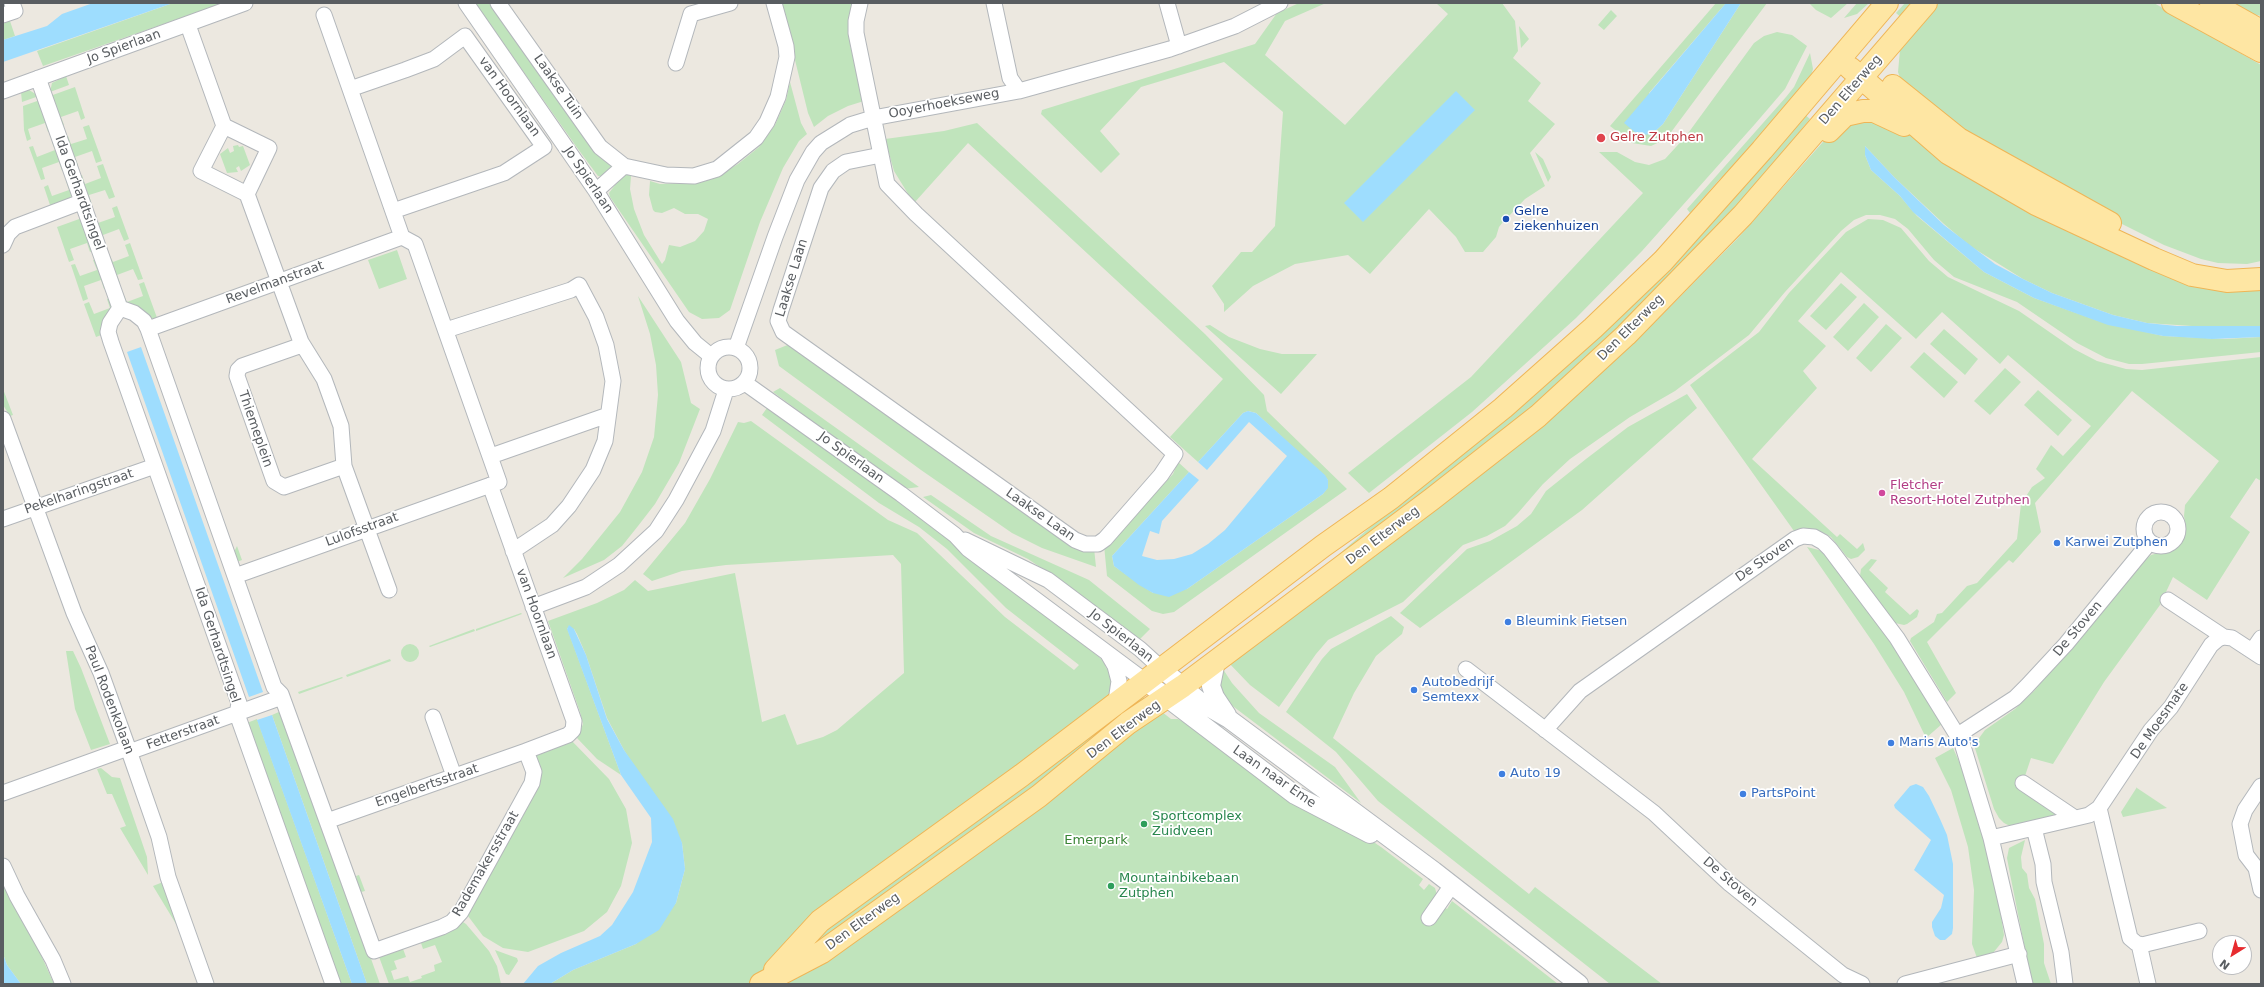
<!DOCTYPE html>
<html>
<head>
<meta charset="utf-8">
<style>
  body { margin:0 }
  #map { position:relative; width:2264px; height:987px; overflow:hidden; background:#ece8e0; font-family:"DejaVu Sans",sans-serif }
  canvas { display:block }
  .frame { position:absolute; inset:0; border:4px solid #595d61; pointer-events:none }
  .north { position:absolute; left:2212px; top:935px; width:40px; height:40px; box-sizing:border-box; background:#fff; border:1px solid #bdbec0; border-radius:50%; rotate:217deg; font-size:11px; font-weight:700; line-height:16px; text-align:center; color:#595d61 }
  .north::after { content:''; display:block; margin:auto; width:14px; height:18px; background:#e72b2f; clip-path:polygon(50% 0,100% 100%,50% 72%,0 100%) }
</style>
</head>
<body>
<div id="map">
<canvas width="2264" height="987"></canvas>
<div class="frame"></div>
<div class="north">N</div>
</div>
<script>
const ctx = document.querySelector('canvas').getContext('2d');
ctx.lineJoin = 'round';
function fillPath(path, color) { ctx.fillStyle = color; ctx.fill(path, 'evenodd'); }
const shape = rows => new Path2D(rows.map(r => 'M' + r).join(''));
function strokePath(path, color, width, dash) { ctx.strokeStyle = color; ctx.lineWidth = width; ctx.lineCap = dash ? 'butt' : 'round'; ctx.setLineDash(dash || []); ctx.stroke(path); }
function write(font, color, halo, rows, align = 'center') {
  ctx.font = font + ' "DejaVu Sans",sans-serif'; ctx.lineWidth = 3.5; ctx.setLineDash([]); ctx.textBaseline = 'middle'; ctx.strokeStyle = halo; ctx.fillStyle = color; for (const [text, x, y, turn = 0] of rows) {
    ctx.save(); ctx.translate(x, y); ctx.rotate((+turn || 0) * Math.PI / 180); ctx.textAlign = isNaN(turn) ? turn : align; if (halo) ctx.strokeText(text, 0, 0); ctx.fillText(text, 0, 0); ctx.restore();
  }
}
const green = shape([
  [173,3,224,3,43,66,37,51],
  [475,3,489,3,595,152,612,164,609,172,603,176,598,176,578,149],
  [781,3,851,3,850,45,864,101,848,106,828,116,814,127,808,113],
  [1299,3,1326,3,1285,21,1265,55,1345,125,1448,14,1436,3,1502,3,1515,21,1518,51,1513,58,1541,83,1528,101,1555,124,1530,153,1545,186,1525,199,1509,216,1507,215,1502,220,1503,222,1499,227,1496,237,1483,252,1465,252,1456,237,1429,209,1370,274,1348,255,1295,264,1253,286,1224,312,1224,304,1212,286,1241,252,1252,252,1275,226,1283,112,1224,62,1141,87,1100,131,1120,154,1101,173,1041,114,1042,110,1255,44,1277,13],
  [1716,3,1726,3,1649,93,1652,134,1663,124,1741,3,1767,3,1666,139,1651,146,1632,143,1610,126],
  [1809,3,1848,3,1831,18,1816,10],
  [1857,3,1869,3,1857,14,1844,18],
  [1905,3,1916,3,1903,19,1896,13],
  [1935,3,2154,3,2261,65,2261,261,2247,264,2218,263,2201,259,2164,245,2100,213,1971,138,1900,78,1898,72,1900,50],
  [2233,3,2261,3,2261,16,2253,14],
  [1611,10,1617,16,1604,30,1598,25],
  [9,18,15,36,3,40,3,19],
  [1519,26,1529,39,1521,48],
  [1777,32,1792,35,1807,46,1785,89,1755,124,1642,251,1576,318,1472,412,1369,493,1348,473,1471,377,1643,193,1599,152,1617,152,1635,162,1649,165,1665,159,1686,136,1754,43,1764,36],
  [1810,53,1813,69,1810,79,1755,147,1719,180,1690,213,1687,209,1786,97,1794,87],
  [66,76,69,85,50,92,52,83],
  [790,82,801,123,807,134,799,141,783,168,760,222,730,310,719,318,702,319,689,312,610,197,609,193,622,176,627,174,631,176,630,189,634,209,644,235,662,264,665,260,669,245,680,247,695,241,704,231,708,219,698,214,685,214,674,208,662,213,655,212,653,210,649,195,650,181,660,184,687,183,726,171,738,164,759,147,775,125,786,100],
  [75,87,85,118,81,120,78,111,61,117,64,125,61,126,50,96],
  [29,90,39,96,22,102,21,92],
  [40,100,52,130,48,132,45,123,28,129,31,139,27,141,24,130,23,106],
  [1803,113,1810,119,1719,229,1538,408,1329,563,1391,509],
  [1870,115,1899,127,1963,173,2091,236,2261,284,2261,326,2207,327,2147,323,2113,315,2052,293,2023,279,1970,246,1944,224,1894,177,1865,146,1865,155,1871,170,1900,196,1917,216,1984,272,2034,298,2099,321,2163,336,2225,339,2261,337,2261,352,2142,364,2129,364,2106,358,2077,343,2017,302,1954,277,1934,260,1908,229,1895,219,1880,215,1866,215,1854,220,1841,231,1785,292,1749,335,1675,391,1630,417,1570,459,1543,484,1518,513,1505,526,1487,536,1463,545,1403,602,1328,640,1316,654,1279,707,1250,685,1227,661,1574,397,1658,319,1738,238,1830,134],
  [977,123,1205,334,1264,395,1267,411,1347,489,1174,612,1163,614,1152,611,1107,576,1104,545,1110,542,1173,474,1178,462,1189,472,1112,556,1114,566,1153,593,1187,589,1323,494,1328,487,1328,480,1256,413,1248,411,1243,413,1198,462,1170,437,1223,379,968,143,915,202,910,197,894,171,885,139,944,131],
  [89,125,102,161,96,163,92,151,75,157,78,165,75,166,64,137,68,136,71,144,87,139,83,127],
  [55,141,65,170,62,171,59,162,42,168,45,179,41,180,29,147,33,146,37,157,55,150,52,142],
  [238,145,239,147,243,146,250,165,241,171,239,166,236,168,238,172,227,173,220,154,228,148,230,153,234,151,233,146],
  [1535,152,1543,159,1551,177,1548,182],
  [103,164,115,197,109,199,105,190,89,195,92,205,89,206,78,176,82,175,85,184,101,178,97,166],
  [69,180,71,196,69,200,51,208,44,187,48,185,52,196,69,190,66,181],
  [117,206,129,239,124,241,119,229,103,235,105,244,102,245,92,216,95,215,98,223,115,217,112,208],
  [82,218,94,250,90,252,87,243,70,249,74,260,69,262,57,227],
  [1868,219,1883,220,1901,228,1929,261,1948,277,2019,311,2074,349,2097,361,2126,369,2142,370,2261,357,2261,481,2256,478,2230,517,2250,532,2207,600,2173,577,2160,605,2104,682,2053,764,2031,758,2025,776,2061,818,2010,826,2004,823,1999,818,1994,809,1974,745,1985,730,2015,709,2035,690,2142,563,2151,555,2169,550,2179,544,2186,527,2184,516,2185,505,2219,461,2132,391,2035,503,2041,532,2013,563,2009,560,1927,642,1956,693,1947,702,1910,641,1911,638,1934,622,1937,614,1942,613,1967,586,1977,583,2017,539,2021,504,2032,487,2045,478,2036,469,2051,445,2063,456,2091,426,2008,355,2000,364,1942,312,1916,339,1841,272,1798,321,1826,346,1803,371,1817,388,1752,459,1837,537,1840,534,1857,549,1863,543,1865,550,1858,557,1851,559,1847,557,1831,537,1824,533,1814,530,1794,531,1690,385,1759,332,1789,293,1846,232],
  [130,243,143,279,138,280,133,269,117,275,120,283,117,284,106,255,109,254,113,262,129,256,125,245],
  [397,250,407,279,379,289,368,260],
  [97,259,107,288,104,289,101,280,84,286,88,299,83,301,71,265,75,264,80,276,97,270,93,260],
  [144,282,156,315,158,320,152,320,129,307,120,295,123,293,127,302,143,296,139,284],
  [1841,283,1857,297,1826,330,1810,316],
  [638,296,681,362,691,403,700,409,679,463,655,504,638,526,622,546,604,560,563,578,582,559,620,512,642,472,654,437,658,395,656,365,650,334],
  [110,298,112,305,104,334,96,337,84,304,89,302,94,314,110,308,107,299],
  [1864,303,1879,317,1848,351,1833,337],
  [1886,324,1902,338,1871,372,1856,358],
  [1210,325,1229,337,1260,349,1282,354,1317,354,1281,394,1205,326],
  [1944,329,1978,359,1965,375,1930,344],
  [790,344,1094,548,1096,567,1042,548,1012,533,921,470,779,366,775,350],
  [1924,352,1958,382,1944,398,1910,367],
  [2005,368,2021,382,1990,415,1974,401],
  [780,388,919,487,904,489,773,392],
  [3,389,13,415,10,416,3,405],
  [2038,390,2072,420,2058,436,2024,405],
  [1687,394,1697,408,1582,510,1420,628,1400,613,1467,549,1490,541,1517,526,1531,514,1546,491,1586,459,1628,427],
  [769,405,1026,598,1105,662,1106,668,1171,719,1178,719,1193,727,1293,804,1366,837,1381,847,1423,879,1419,885,1424,890,1429,884,1435,888,1437,895,1435,899,1447,909,1452,901,1558,984,550,984,573,970,636,944,676,903,685,869,682,843,624,750,607,718,586,655,577,634,574,629,567,628,621,775,597,759,577,738,583,724,580,712,548,621,597,603,624,590,635,580,648,591,735,573,762,722,785,714,797,745,823,737,837,730,904,673,901,564,893,555,726,565,682,571,652,581,643,574,685,523,710,479,738,422,744,423,751,421,888,520,917,533,1005,617,1074,670,1079,665,1006,608,947,549,919,527,879,503,762,415],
  [931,495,991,536,1089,580,1150,629,1139,640,1071,588,1028,559,974,533,923,497],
  [237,546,242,560,234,563,232,556],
  [1807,547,1823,551,1902,656,1942,724,1926,738,1904,692,1874,644],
  [1871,559,1877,560,1869,570,1888,588,1885,592,1910,615,1917,609,1919,611,1917,617,1907,624,1904,625,1895,623,1860,576,1861,569],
  [521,613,522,614,476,631,476,629],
  [1391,616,1404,627,1402,634,1376,656,1354,693,1333,738,1529,894,1535,887,1662,984,1610,984,1378,801,1336,752,1286,712,1322,659,1331,649],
  [474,629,475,631,430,647,429,646],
  '401 653a9 9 0 1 1 18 0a9 9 0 1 1-18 0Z',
  [66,651,73,651,81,668,110,744,91,750,75,709],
  [390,659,391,661,347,677,346,675],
  [1221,666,1232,683,1259,713,1335,767,1361,803,1222,698,1215,677],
  [342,677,343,678,299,694,298,692],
  [281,711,284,714,380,984,367,984,272,715],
  [257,719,352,984,338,984,247,723],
  [570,739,609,779,626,809,632,843,621,886,607,912,584,931,528,952,503,948,483,936,465,912,536,754],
  [1953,748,1966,777,1995,878,2004,935,2002,942,1993,953,1977,958,1972,944,1974,890,1968,847,1951,790,1935,758],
  [101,768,112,777,120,778,147,857,148,875,120,828,126,826,112,794,107,794,97,769],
  [2137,787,2137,788,2167,808,2123,817,2121,812],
  [2025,840,2021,857,2022,868,2027,874,2029,888,2035,899,2044,944,2044,963,2051,984,2032,984,2010,874,2007,858,2009,848],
  [359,875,365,891,361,892,360,888,355,886,357,880,356,876],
  [163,882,178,921,176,924,153,886],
  [3,885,37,946,54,984,21,984,7,965,3,954],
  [460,920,466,924,489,951,497,966,501,984,389,984,378,954,402,946,406,957,394,961,397,969,391,971,394,980,408,976,410,982,422,978,421,976,435,971,434,965,442,962,435,945,423,949,420,940],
  [495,950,517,958,518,961,509,975,506,974]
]);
const water = shape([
  [93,3,173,3,3,62,3,40,47,26,62,14],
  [1726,3,1741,3,1663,124,1652,134,1641,135,1636,133,1624,123],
  [1456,91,1475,110,1363,222,1344,203],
  [1865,146,1894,177,1944,225,1995,264,2023,279,2052,293,2113,315,2147,323,2177,326,2261,326,2261,337,2212,339,2163,336,2108,325,2034,298,1984,272,1913,212,1900,196,1871,170,1865,155],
  [141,347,263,692,249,697,127,352],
  [1248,411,1256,413,1325,475,1328,480,1328,488,1323,494,1187,589,1169,597,1153,593,1139,585,1114,566,1112,556,1189,472,1199,480,1162,521,1159,534,1150,531,1142,556,1157,560,1174,559,1192,554,1208,544,1225,530,1287,456,1249,422,1207,470,1198,462,1243,413],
  [569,625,574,629,586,655,607,719,624,750,673,819,682,843,685,869,676,903,659,930,636,944,573,970,550,984,523,984,538,966,561,953,600,936,612,925,633,892,652,842,651,818,621,775,567,629],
  [272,715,367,984,352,984,257,720],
  [1916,784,1923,787,1929,796,1940,819,1947,835,1953,864,1953,928,1952,934,1945,940,1940,940,1935,936,1932,927,1932,922,1941,908,1944,895,1914,870,1931,840,1895,808,1894,805,1910,786],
  [3,954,7,965,21,984,3,984]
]);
const minor = shape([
  [466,3,596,191,677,321,695,343,711,356],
  [498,3,600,147,624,166,666,175,694,176,717,169,756,138,767,122,778,97,787,57,786,46,774,3],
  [860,3,856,21,856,33,887,184,916,214,1175,454,1161,475,1105,539,1098,544,1085,544,1075,540,783,332,778,321,781,310,821,188,833,171,846,162,881,155],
  [994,3,1010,78,1019,91],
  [1167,3,1179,46],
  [3,15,15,11,12,3],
  [324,15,350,89],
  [188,25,224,126],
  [676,63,691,14,730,3],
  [38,78,120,308],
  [3,91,245,3],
  [596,191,624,166],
  [247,194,269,148,224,126,201,171,247,194,301,342,324,379,341,426,344,466,284,487,274,481,237,376,238,370,242,366,302,345],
  [3,245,8,234,15,227,81,202],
  [148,329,402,237],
  [446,330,571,290,579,285,596,317,606,345,613,381,605,441,593,470,569,506,552,525,513,551],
  '708 368a21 21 0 1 1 42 0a21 21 0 1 1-42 0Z',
  [736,348,775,237,797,180,813,152,821,143,850,125,873,118,1019,91,1170,49,1235,26,1280,3],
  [745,383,901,494,955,535,968,549,1145,681],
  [3,419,74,613,101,673,128,748,159,837,168,877,206,984],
  [491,456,608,415],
  [344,466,389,590],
  '2144 529a17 17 0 1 1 34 0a17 17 0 1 1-34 0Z',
  [3,519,155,466],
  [965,540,1048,580,1140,649,1162,669],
  [235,576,499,482,415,244,402,237,350,89,405,70,434,59,465,36,544,147,504,173,393,211],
  [2168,600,2224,637],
  [533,607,586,587,619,565,656,531,676,500,713,431,726,390],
  [2252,651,2261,638],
  [1108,654,1115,666,1119,681,1116,701],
  [1466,669,1654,813,1730,884,1843,975,1862,984],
  [433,717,454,776],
  [1545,730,1580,691,1795,539,1803,536,1814,537,1823,542,1830,549,1897,638,1962,743,1991,838,2025,984],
  [1958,735,2015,698,2027,686,2066,644,2150,542],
  [129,752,282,697],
  [2023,783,2075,818],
  [2261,786,2245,810,2240,824,2246,855,2256,868,2261,890],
  [3,793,128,748],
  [2099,808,2130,938,2136,943,2142,945,2199,931],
  [327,821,526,751,568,735,573,730,574,721,490,485],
  [2034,828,2043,864,2044,882,2061,952,2065,984],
  [1991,838,2089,815,2099,808,2151,730,2171,707,2211,645,2218,639,2224,637,2232,638,2261,657],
  [3,866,17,896,53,960,63,984],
  [1429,918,1452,885],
  [2139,944,2148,984],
  [333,984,237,714,239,703,111,342,108,332,110,323,120,308,134,313,144,321,148,329,274,687,281,694,374,951,442,927,452,922,461,912,532,783,534,772,526,751],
  [1905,984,2019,954]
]);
const tertiary = shape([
  [1216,661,1211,686,1215,697,1227,715],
  [1162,669,1203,704,1229,719,1434,871,1579,984],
  [1145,681,1295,795,1370,834]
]);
const primary = shape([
  [2173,3,2261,51],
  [2211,3,2261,31],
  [1850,68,1948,153,2036,204,2154,259,2192,275,2227,281,2261,279],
  [1893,86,1959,139,2110,223],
  [1829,131,1845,115,1863,111,1874,111,1904,125],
  [775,970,820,921,1022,775,1323,546,1391,498,1503,408,1593,328,1663,261,1762,150,1887,3],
  [761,984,822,952,1039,796,1128,723,1183,686,1432,499,1538,416,1626,335,1743,215,1926,3]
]);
const markers = [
  [1601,138,5,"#e0444e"],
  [1506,219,4,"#1a4fb4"],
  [1882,493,4,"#d1479c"],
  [2057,543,4,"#3f7fe0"],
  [1508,622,4,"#3f7fe0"],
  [1414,690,4,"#3f7fe0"],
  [1891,743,4,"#3f7fe0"],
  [1502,774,4,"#3f7fe0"],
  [1743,794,4,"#3f7fe0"],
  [1144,824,4,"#2e9e5b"],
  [1111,886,4,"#2e9e5b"]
];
const streetNames = [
  ["Jo Spierlaan",124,47,-20],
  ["Laakse Tuin",558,87,55],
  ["Den Elterweg",1851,90,-49],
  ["van Hoornlaan",509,97,54],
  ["Ooyerhoekseweg",944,104,-11],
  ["Jo Spierlaan",588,180,56],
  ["Ida Gerhardtsingel",79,193,70],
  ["Laakse Laan",792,278,-73],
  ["Revelmanstraat",275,283,-20],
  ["Den Elterweg",1631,328,-45],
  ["Thiemeplein",255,429,71],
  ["Jo Spierlaan",851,458,36],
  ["Pekelharingstraat",79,492,-19],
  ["Laakse Laan",1040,515,35],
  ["Lulofsstraat",362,530,-20],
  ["Den Elterweg",1383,536,-37],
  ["De Stoven",1765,560,-35],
  ["van Hoornlaan",536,614,70],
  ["De Stoven",2078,629,-50],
  ["Jo Spierlaan",1121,636,38],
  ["Ida Gerhardtsingel",217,645,72],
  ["Paul Rodenkolaan",109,700,69],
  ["De Moesmate",2160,721,-55],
  ["Den Elterweg",1124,730,-37],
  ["Fetterstraat",183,733,-20],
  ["Laan naar Eme",1274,777,35],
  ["Engelbertsstraat",427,786,-19],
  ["Rademakersstraat",486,864,-60],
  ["De Stoven",1730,882,41],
  ["Den Elterweg",863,922,-36]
];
const healthNames = [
  ["Gelre Zutphen",1610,138]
];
const transitNames = [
  ["Gelre",1514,212],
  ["ziekenhuizen",1514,227]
];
const hotelNames = [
  ["Fletcher",1890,486],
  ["Resort-Hotel Zutphen",1890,501]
];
const shopNames = [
  ["Karwei Zutphen",2065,543],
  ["Bleumink Fietsen",1516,622],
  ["Autobedrijf",1422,683],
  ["Semtexx",1422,698],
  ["Maris Auto's",1899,743],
  ["Auto 19",1510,774],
  ["PartsPoint",1751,794]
];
const leisureNames = [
  ["Sportcomplex",1152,817],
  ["Zuidveen",1152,832],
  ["Mountainbikebaan",1119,879],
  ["Zutphen",1119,894]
];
const parkNames = [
  ["Emerpark",1096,841]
];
fillPath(green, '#c0e4bc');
fillPath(water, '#9eddfe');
strokePath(minor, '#b3b7bb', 17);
strokePath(tertiary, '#b3b7bb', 20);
strokePath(primary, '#efb556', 24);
strokePath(minor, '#fff', 15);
strokePath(tertiary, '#fff', 18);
strokePath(primary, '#fee6a3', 22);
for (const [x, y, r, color] of markers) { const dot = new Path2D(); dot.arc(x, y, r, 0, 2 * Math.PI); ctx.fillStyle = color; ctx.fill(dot); strokePath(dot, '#fff', 1.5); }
write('13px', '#595d61', '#fff', streetNames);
write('13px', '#be3a42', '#fff', healthNames, 'left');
write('13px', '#164399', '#fff', transitNames, 'left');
write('13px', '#b23c85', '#fff', hotelNames, 'left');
write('13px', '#366cbe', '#fff', shopNames, 'left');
write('13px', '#27864d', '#fff', leisureNames, 'left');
write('13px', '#398435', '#fff', parkNames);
</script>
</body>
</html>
